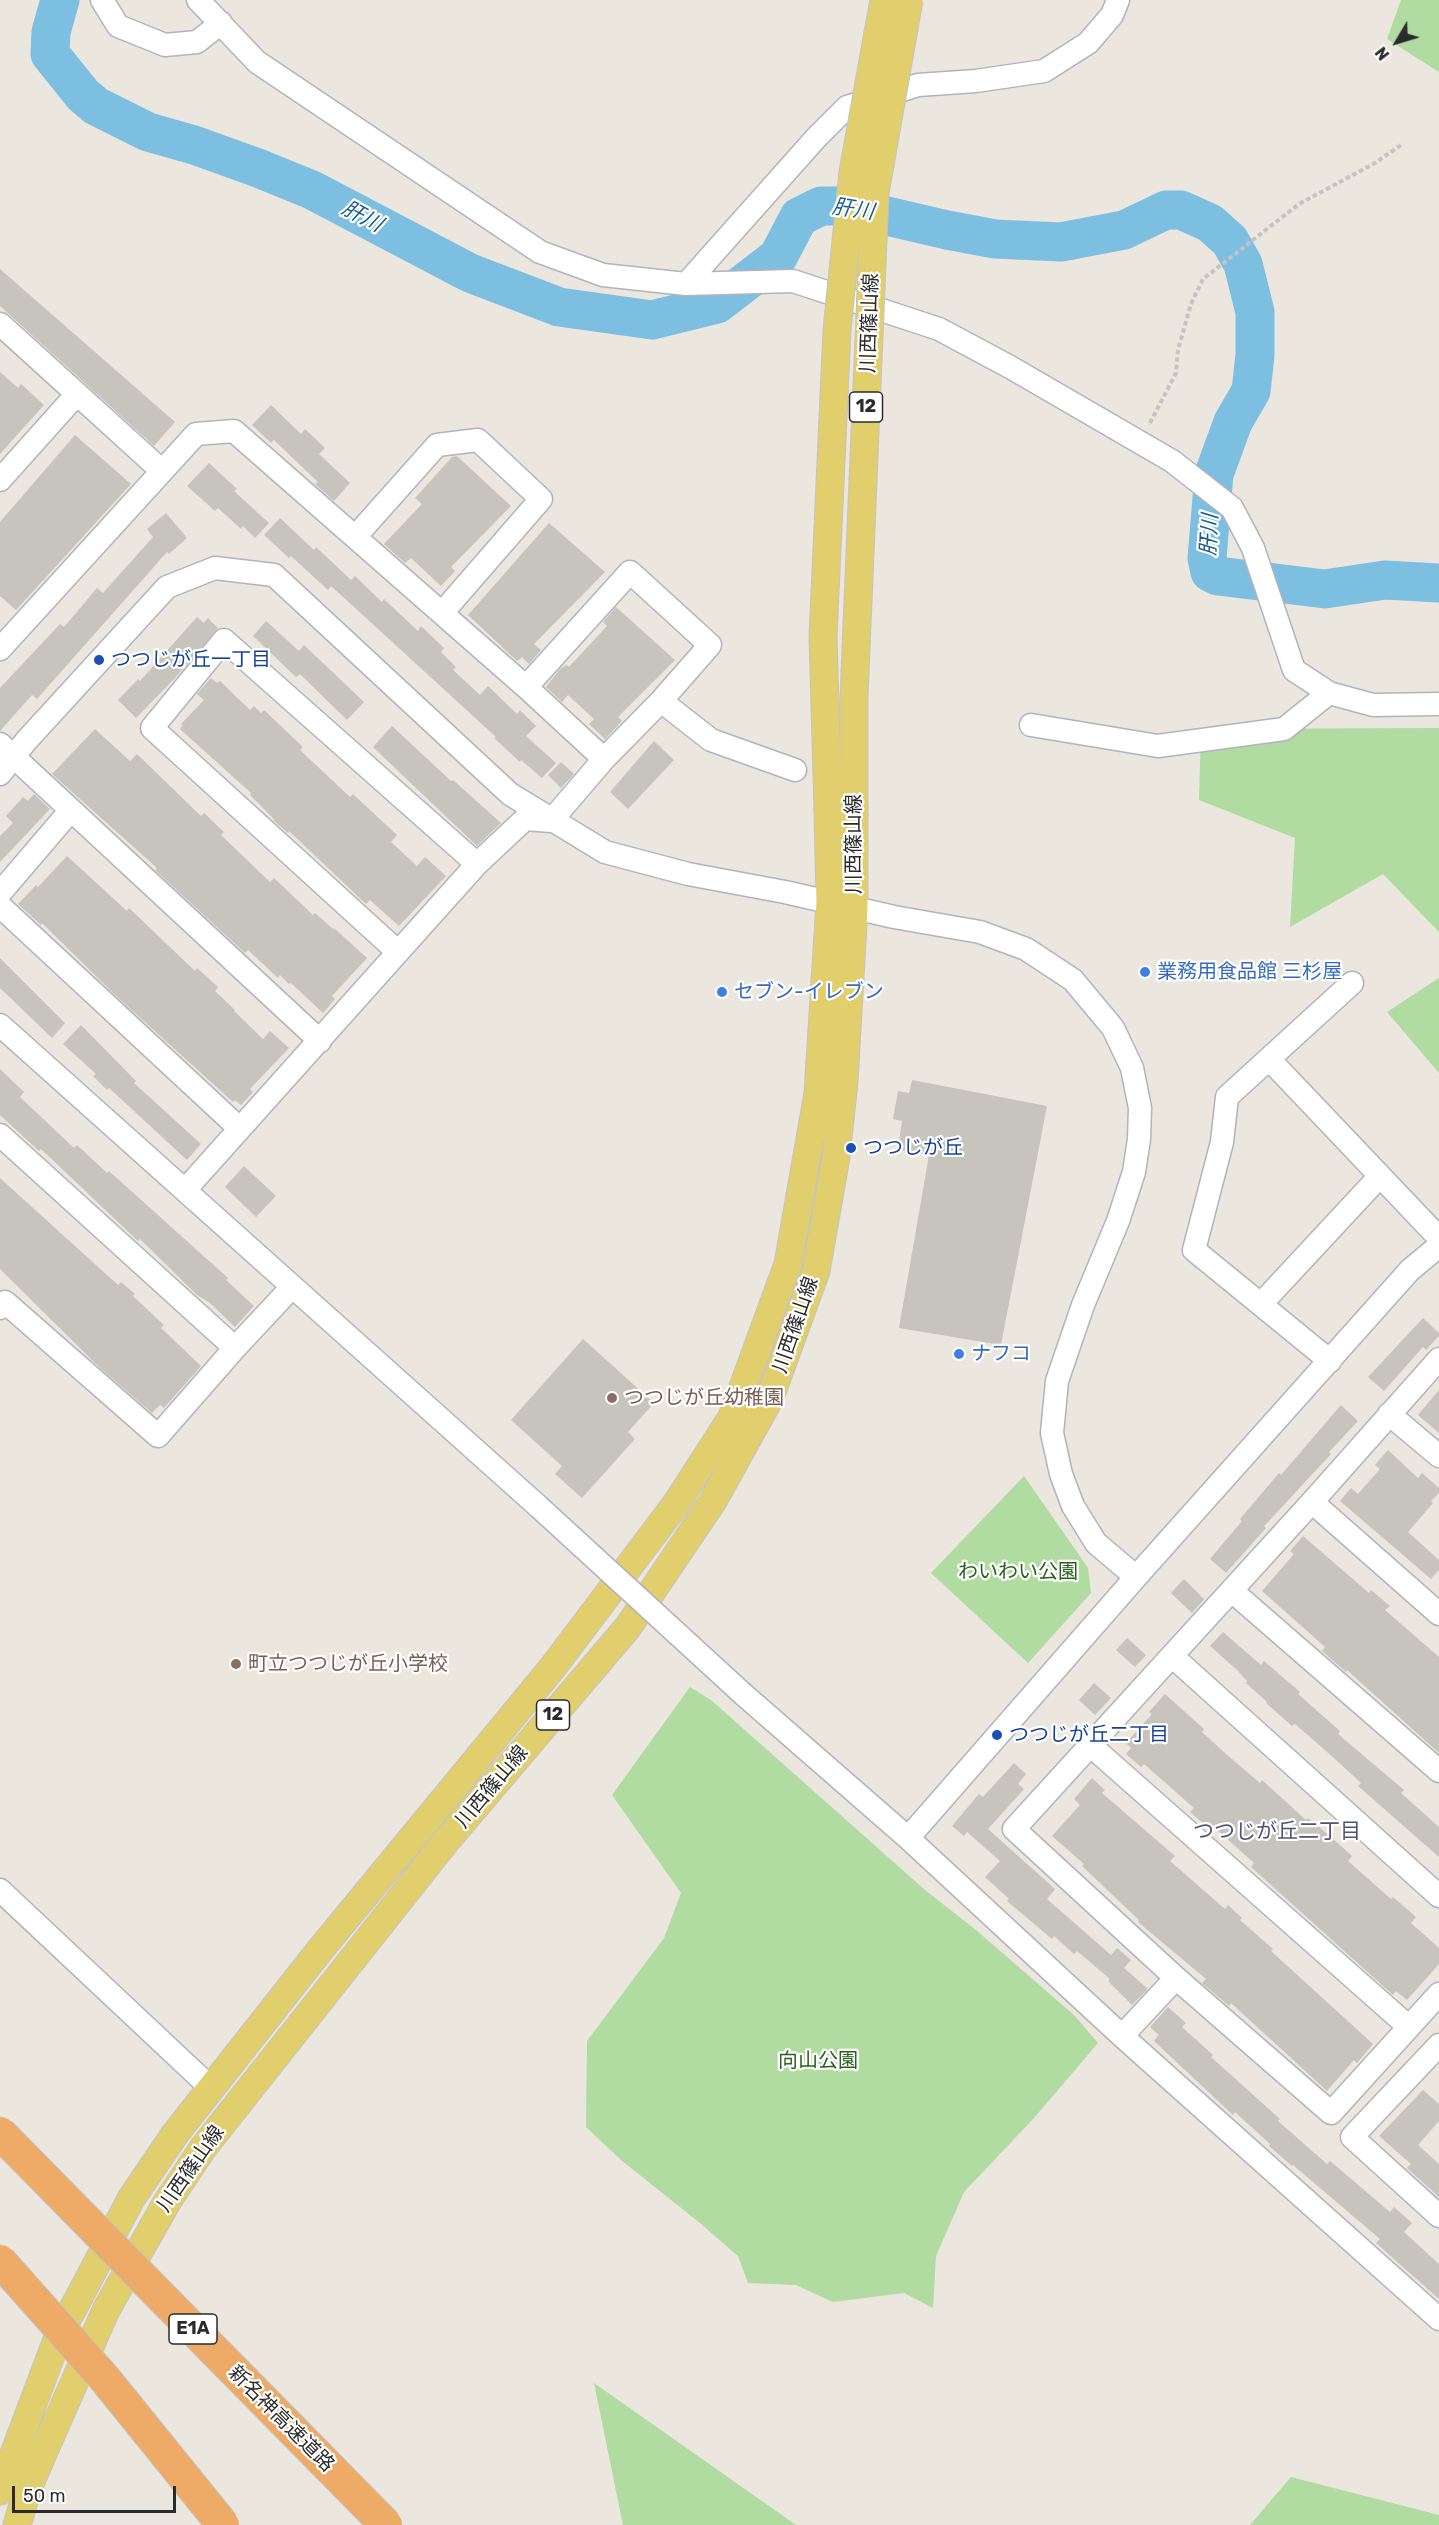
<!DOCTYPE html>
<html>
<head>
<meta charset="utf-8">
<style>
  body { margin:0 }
  #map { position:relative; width:1439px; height:2525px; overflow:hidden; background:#ebe6de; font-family:Rubik,sans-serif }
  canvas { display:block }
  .north { position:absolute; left:1367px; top:12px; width:60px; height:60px; -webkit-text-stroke:4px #fff; paint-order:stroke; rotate:232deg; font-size:16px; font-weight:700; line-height:24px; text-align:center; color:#2b2b2b }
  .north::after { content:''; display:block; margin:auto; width:21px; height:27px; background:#2b2b2b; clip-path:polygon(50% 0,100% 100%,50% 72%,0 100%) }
  .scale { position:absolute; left:12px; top:2486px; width:164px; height:27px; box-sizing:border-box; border:3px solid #2b2b2b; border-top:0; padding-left:8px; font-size:18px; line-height:21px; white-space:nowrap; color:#2b2b2b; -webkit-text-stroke:4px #fff; paint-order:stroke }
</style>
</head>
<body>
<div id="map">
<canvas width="1439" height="2525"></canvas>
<div class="north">N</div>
<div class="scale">50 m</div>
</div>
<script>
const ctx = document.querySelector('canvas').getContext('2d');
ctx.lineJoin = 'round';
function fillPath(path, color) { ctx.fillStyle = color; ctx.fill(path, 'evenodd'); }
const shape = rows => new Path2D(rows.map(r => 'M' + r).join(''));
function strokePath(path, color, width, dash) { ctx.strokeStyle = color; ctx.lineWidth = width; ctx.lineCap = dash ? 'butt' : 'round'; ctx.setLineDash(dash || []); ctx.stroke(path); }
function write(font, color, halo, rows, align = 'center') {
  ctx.font = font + ' Rubik,"Noto Sans JP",sans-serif'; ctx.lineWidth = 4.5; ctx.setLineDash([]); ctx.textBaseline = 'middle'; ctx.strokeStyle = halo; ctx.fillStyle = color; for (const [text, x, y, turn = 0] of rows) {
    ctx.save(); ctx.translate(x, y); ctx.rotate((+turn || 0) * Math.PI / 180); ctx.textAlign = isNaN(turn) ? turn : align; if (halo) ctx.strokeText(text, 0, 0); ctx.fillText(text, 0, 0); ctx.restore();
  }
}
const green = shape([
  [1401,0,1439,0,1439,72,1387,39],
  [1439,728,1439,932,1383,874,1290,927,1295,838,1199,800,1201,729],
  [1439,978,1439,1073,1387,1012],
  [1024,1476,1088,1568,1091,1593,1028,1663,931,1573],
  [690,1687,711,1700,925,1890,976,1930,1075,2016,1098,2043,1034,2118,964,2192,936,2256,933,2308,904,2293,833,2302,796,2285,748,2283,738,2256,700,2223,621,2160,586,2127,587,2041,664,1938,681,1893,612,1795],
  [594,2383,796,2525,623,2525],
  [1291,2477,1439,2515,1439,2525,1250,2525]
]);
const river = shape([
  [60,0,51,32,50,54,83,95,96,106,148,132,194,145,258,168,312,190,470,273,559,307,652,320,717,304,778,257,799,217,821,206,844,206,947,230,995,239,1061,242,1124,230,1166,210,1181,210,1210,223,1230,241,1243,264,1255,312,1255,355,1251,391,1233,422,1214,474,1207,558,1210,572,1218,576,1325,589,1385,580,1439,583]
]);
const building = shape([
  [0,269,175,422,154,446,0,306],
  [0,372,18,388,21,384,44,405,0,454],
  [271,405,301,434,305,429,325,448,319,454,350,483,334,501,315,484,318,482,274,440,271,443,252,425],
  [75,435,131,484,16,610,0,596,0,522],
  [457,456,511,506,451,567,455,571,441,586,411,558,405,563,384,544,422,504,415,498,452,457],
  [209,463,237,489,234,491,269,523,255,538,243,526,241,529,218,508,215,511,187,486],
  [166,513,187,538,169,554,167,552,37,699,32,695,0,731,0,688,60,624,64,627,97,588,103,593,153,537,147,529],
  [280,518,314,550,316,547,351,580,355,576,382,602,384,599,418,631,421,626,444,648,441,652,456,667,453,670,480,695,488,686,517,714,520,710,536,726,526,736,556,763,542,778,521,760,520,762,494,738,496,737,331,586,328,590,291,556,289,558,264,535],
  [549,523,605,572,534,644,541,650,529,664,522,657,517,661,468,615],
  [616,607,675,660,618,717,622,721,605,739,589,724,594,719,568,695,562,702,546,687,560,669,566,665,569,667,607,626,603,622],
  [197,617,204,623,208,618,218,628,175,678,136,718,118,700,138,679,140,681],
  [266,621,299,651,304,645,364,702,347,720,300,674,296,677,253,636],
  [211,678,217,683,220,681,250,710,254,706,261,713,264,710,303,747,300,750,350,797,353,794,397,835,391,842,417,866,425,857,446,876,399,926,370,900,366,904,289,831,288,833,273,820,274,819,250,795,251,793,180,729,183,725,181,724,204,700,197,694],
  [392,726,451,781,453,780,501,823,477,846,373,747],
  [95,729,130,761,137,754,201,816,204,813,224,832,221,835,270,882,274,878,313,915,315,913,333,929,334,928,367,958,332,996,335,999,323,1013,291,983,289,984,280,975,278,978,248,950,245,953,155,870,157,868,52,774],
  [654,741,674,760,628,809,610,792],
  [561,762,574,774,561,788,548,775],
  [34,794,50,809,0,862,0,836,13,823,6,816,23,797,28,801],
  [67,856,127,911,129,908,195,971,197,968,218,987,215,991,235,1010,234,1011,263,1039,270,1031,289,1048,250,1089,253,1092,241,1105,235,1100,233,1102,115,995,42,923,41,925,18,904,36,885,38,887],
  [0,958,65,1023,52,1038,0,988],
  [81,1025,136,1081,134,1083,201,1144,187,1160,109,1088,107,1090,93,1076,96,1074,63,1044],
  [0,1069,24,1092,20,1097,74,1148,77,1145,107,1173,109,1171,228,1278,226,1280,254,1306,235,1327,210,1303,197,1295,140,1239,138,1241,41,1149,39,1151,0,1115],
  [912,1080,1047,1106,1001,1345,899,1328,929,1155,898,1150,902,1121,893,1119,898,1091,909,1093],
  [244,1166,276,1196,256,1217,225,1187],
  [0,1178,118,1285,121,1282,135,1294,133,1296,164,1325,161,1328,201,1366,164,1408,160,1405,152,1413,99,1367,0,1269],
  [1423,1318,1439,1333,1439,1336,1426,1350,1423,1347,1384,1391,1368,1377],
  [583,1339,654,1403,628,1432,635,1439,582,1498,555,1474,562,1466,511,1420],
  [1439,1390,1439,1433,1418,1415],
  [1341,1405,1358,1421,1329,1452,1331,1454,1268,1522,1264,1526,1266,1528,1226,1573,1210,1559,1242,1521,1240,1519,1279,1473,1281,1475],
  [1388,1450,1418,1478,1422,1473,1439,1488,1439,1493,1431,1501,1433,1503,1408,1532,1439,1560,1439,1570,1431,1579,1340,1501,1351,1488,1358,1494,1380,1469,1375,1465],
  [1303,1536,1369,1593,1371,1590,1390,1606,1385,1610,1439,1657,1439,1753,1347,1670,1346,1672,1322,1651,1325,1647,1262,1591,1294,1554,1290,1551],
  [1184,1579,1204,1599,1192,1613,1171,1593],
  [1223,1632,1261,1665,1264,1661,1286,1680,1300,1692,1298,1694,1340,1731,1338,1734,1404,1790,1401,1793,1439,1827,1439,1857,1358,1786,1361,1783,1335,1759,1295,1724,1292,1726,1266,1703,1267,1702,1246,1683,1247,1681,1238,1671,1210,1646],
  [1127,1638,1146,1655,1135,1667,1116,1650],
  [1094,1683,1111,1698,1095,1715,1079,1700],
  [1165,1694,1204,1729,1202,1732,1226,1754,1260,1783,1262,1780,1306,1820,1308,1818,1331,1837,1352,1856,1348,1861,1391,1899,1393,1897,1416,1917,1411,1923,1439,1948,1439,1964,1407,2000,1396,1991,1393,1995,1251,1867,1254,1863,1208,1822,1205,1825,1190,1812,1194,1808,1144,1764,1141,1767,1126,1754,1131,1748,1126,1743,1152,1714,1149,1712],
  [1014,1763,1026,1774,1018,1784,1024,1789,988,1829,1055,1889,1047,1899,1111,1955,1117,1948,1131,1960,1124,1968,1148,1989,1132,2005,1108,1981,1110,1979,1077,1951,1074,1954,1054,1936,1052,1939,1007,1901,1009,1899,985,1877,1000,1861,967,1832,964,1836,952,1826,979,1794,983,1797],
  [1092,1778,1105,1790,1102,1793,1175,1856,1170,1861,1225,1909,1228,1905,1242,1918,1240,1920,1273,1949,1271,1951,1373,2044,1357,2063,1354,2060,1327,2091,1231,2003,1229,2006,1202,1983,1206,1979,1138,1922,1139,1920,1082,1866,1084,1864,1052,1836,1080,1805,1074,1799],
  [1168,2007,1186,2023,1182,2027,1213,2055,1211,2057,1280,2119,1278,2121,1327,2164,1330,2161,1390,2212,1394,2207,1412,2223,1404,2232,1439,2264,1439,2299,1376,2243,1380,2239,1293,2165,1292,2166,1269,2146,1270,2144,1235,2112,1233,2115,1154,2041,1159,2035,1150,2027],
  [1423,2090,1439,2104,1439,2121,1418,2145,1439,2164,1439,2197,1407,2168,1411,2164,1379,2136]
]);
const path = shape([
  [1150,423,1176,373,1178,350,1191,304,1203,279,1299,204,1375,163,1401,145]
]);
const minor = shape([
  [102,0,118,26,165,45,197,42,221,23],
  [198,0,257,62,540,252,603,275,686,284,816,138,847,107,918,85,976,81,1044,71,1088,43,1112,15,1118,0],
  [686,284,793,281,939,329,1010,367,1172,461,1232,508,1253,548,1294,670,1329,693,1373,705,1439,704],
  [0,324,162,471],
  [0,480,77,394],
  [356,536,437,445,478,440,541,499,442,613],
  [0,649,196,434,234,431,526,687,630,572,710,645,661,701,604,759,551,821,525,819,477,864,185,1190],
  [526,687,604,759],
  [661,701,711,740,795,770],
  [1031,725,1158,746,1284,729,1329,693],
  [0,744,320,1041],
  [0,774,26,741,167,587,215,568,274,575,510,794,605,852,688,874,785,892,894,917,980,932,1026,949,1073,980,1113,1028,1132,1068,1140,1108,1139,1139,1134,1172,1118,1221,1083,1305,1057,1381,1052,1433,1061,1474,1073,1506,1096,1543,1136,1577],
  [0,893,71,810],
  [0,906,239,1128],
  [398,952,152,728,224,640,477,864],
  [0,1025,539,1507],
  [1269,1059,1439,1238],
  [0,1135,235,1348,292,1287],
  [1261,1304,1380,1176],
  [0,1308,5,1302,158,1436,235,1348],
  [1439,1359,1312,1502,1014,1829,1176,1978,1331,2113,1439,1994],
  [1330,1361,1194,1250,1222,1142,1227,1097,1352,983],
  [1389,1414,1439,1456],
  [1312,1502,1439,1614],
  [1232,1591,1439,1771],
  [1172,1656,1439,1896],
  [743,1694,908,1838,1122,2036,1439,2319],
  [1090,1745,1409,2027],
  [908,1838,1136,1577,1410,1270,1439,1246],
  [0,1890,212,2089],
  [1122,2036,1176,1978],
  [1439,2045,1352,2137,1439,2216]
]);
const major = shape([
  [0,2491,58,2337,131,2199,175,2134,320,1950,553,1667,676,1504,732,1417,788,1264,818,1093,830,902,828,811],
  [17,2525,28,2488,106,2310,167,2202,203,2148,447,1840,628,1627,713,1501,769,1400,816,1271,836,1157,844,1082,854,907,854,816]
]);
const minorBridge = shape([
  [539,1507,743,1694]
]);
const majorBridge = shape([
  [828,811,823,637,837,330,853,172,884,0],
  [854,816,854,697,875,193,909,0]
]);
const highwayBridge = shape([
  [0,2133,386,2525],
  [0,2261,105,2379,223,2525]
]);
const markers = [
  [99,660,6,"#1a4fb4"],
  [1145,972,6,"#3f7fe0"],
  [722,992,6,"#3f7fe0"],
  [851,1148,6,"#1a4fb4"],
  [959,1354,6,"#3f7fe0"],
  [612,1398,6,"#8d6e63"],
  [236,1664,6,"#8d6e63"],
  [997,1735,6,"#1a4fb4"]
];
const shields = [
  [866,407,33],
  [553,1715,33],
  [193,2329,48]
];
const shieldNames = [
  ["12",866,407],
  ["12",553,1715],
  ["E1A",193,2329]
];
const streetNames = [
  ["川西篠山線",870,323,-88],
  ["川西篠山線",854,844,-90],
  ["川西篠山線",796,1325,-71],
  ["川西篠山線",492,1787,-50],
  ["川西篠山線",191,2169,-55],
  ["新名神高速道路",281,2419,45]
];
const transitNames = [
  ["つつじが丘一丁目",111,660],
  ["つつじが丘",863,1148],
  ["つつじが丘二丁目",1009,1735]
];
const shopNames = [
  ["業務用食品館 三杉屋",1157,972],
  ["セブン-イレブン",734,992],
  ["ナフコ",971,1354]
];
const educationNames = [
  ["つつじが丘幼稚園",624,1398],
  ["町立つつじが丘小学校",248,1664]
];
const parkNames = [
  ["わいわい公園",1018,1572],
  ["向山公園",818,2061]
];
const waterNames = [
  ["肝川",853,210,8],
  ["肝川",362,217,28],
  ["肝川",1210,535,-87]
];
const neighbourhoodNames = [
  ["つつじが丘二丁目",1277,1832]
];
fillPath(green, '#b0dba1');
strokePath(river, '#7dbfe1', 39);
fillPath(building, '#c7c4bd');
strokePath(minor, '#b2b3bd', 25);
strokePath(major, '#c4c4c4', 29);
strokePath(path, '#c4c4c4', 4, [4.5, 3]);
strokePath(minor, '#fff', 22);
strokePath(major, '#e1cf6d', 27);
strokePath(minorBridge, '#b2b3bd', 25, []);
strokePath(majorBridge, '#c4c4c4', 29, []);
strokePath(highwayBridge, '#c4c4c4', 34, []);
strokePath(minorBridge, '#fff', 22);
strokePath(majorBridge, '#e1cf6d', 27);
strokePath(highwayBridge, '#edab67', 32);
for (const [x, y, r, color] of markers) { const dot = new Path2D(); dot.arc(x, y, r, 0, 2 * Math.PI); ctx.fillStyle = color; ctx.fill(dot); strokePath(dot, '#fff', 2); }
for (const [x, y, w] of shields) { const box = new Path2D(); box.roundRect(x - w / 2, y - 15, w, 30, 4.5); ctx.fillStyle = '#fff'; ctx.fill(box); strokePath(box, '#2b2b2b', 1.5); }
write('bold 18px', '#2b2b2b', null, shieldNames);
write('20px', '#2b2b2b', '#fff', streetNames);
write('20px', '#164399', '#fff', transitNames, 'left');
write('20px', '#366cbe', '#fff', shopNames, 'left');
write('20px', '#785e54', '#fff', educationNames, 'left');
write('20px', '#2a6022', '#fff', parkNames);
write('italic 21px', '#1c5e8d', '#fff', waterNames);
write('21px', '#505476', '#fff', neighbourhoodNames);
</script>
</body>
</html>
